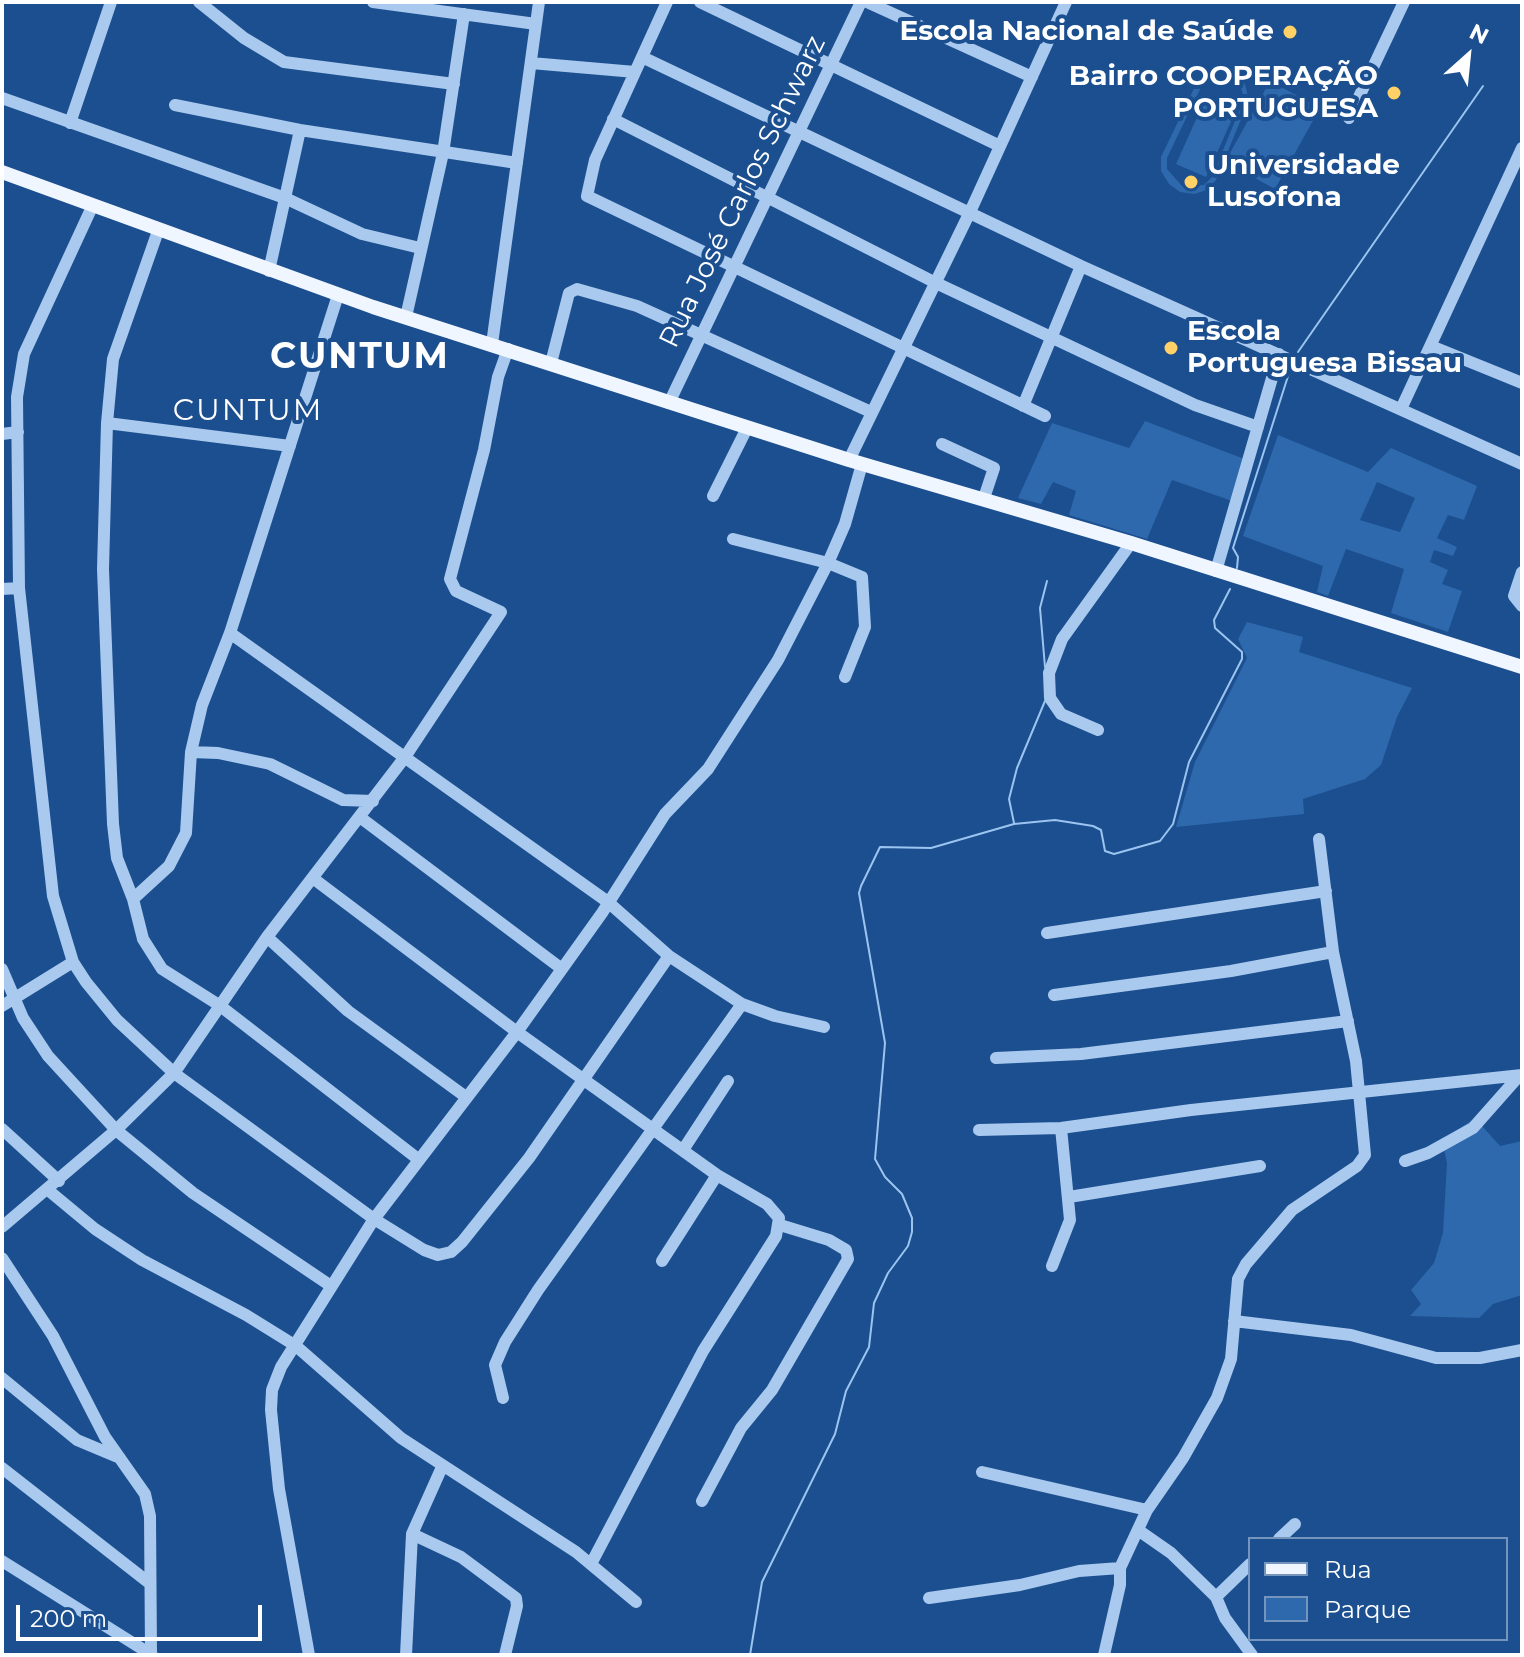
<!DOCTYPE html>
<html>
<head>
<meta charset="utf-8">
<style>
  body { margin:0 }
  #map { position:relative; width:1524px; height:1657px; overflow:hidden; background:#1b4f8f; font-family:Montserrat,sans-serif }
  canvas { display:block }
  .frame { position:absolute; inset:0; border:4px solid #fff; pointer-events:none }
  .legend { position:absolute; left:1248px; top:1537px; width:260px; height:104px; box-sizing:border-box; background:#1b4f8f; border:2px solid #7695bc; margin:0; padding:10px 14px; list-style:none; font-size:24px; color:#fff }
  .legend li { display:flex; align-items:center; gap:16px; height:40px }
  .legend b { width:40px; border:2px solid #7695bc }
  .north { position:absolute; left:1428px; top:16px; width:80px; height:80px; -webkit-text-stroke:6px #1b4f8f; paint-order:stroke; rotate:27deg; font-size:22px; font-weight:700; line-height:32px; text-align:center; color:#fff }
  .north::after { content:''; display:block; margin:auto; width:28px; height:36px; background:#fff; clip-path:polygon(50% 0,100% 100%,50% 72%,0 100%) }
  .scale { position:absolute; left:16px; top:1605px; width:246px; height:36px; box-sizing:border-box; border:4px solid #fff; border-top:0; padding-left:10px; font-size:24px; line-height:28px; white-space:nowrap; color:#fff; -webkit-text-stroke:6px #1b4f8f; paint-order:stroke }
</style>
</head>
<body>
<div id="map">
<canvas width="1524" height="1657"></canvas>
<div class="frame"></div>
<ul class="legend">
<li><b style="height:10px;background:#f0f6ff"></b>Rua</li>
<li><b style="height:22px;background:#2e69ad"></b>Parque</li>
</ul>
<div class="north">N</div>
<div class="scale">200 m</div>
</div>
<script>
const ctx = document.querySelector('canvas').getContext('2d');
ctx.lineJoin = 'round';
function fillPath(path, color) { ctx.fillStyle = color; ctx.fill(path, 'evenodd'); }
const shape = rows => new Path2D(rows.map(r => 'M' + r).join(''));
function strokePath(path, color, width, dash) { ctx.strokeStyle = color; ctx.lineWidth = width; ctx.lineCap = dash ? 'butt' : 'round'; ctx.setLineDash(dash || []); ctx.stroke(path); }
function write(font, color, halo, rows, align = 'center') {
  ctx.font = font + ' Montserrat,sans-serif'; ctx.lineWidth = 8; ctx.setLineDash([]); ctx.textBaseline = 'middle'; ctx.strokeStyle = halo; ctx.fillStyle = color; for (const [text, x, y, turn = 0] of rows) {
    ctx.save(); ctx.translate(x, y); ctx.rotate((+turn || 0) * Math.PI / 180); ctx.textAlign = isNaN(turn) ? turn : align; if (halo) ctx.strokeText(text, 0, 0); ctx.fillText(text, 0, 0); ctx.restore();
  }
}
const green = shape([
  [1222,67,1243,77,1249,100,1216,180,1207,190,1194,194,1180,192,1169,184,1161,171,1161,157,1199,78,1209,69],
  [1222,72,1239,80,1244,99,1212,177,1204,185,1182,186,1167,169,1167,158,1204,81],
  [1270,81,1320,108,1275,189,1225,162],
  [1204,102,1234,115,1206,177,1176,164],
  [1145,421,1247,460,1235,502,1172,480,1147,539,1069,515,1076,491,1053,482,1041,504,1018,498,1052,423,1129,448],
  [1278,435,1368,472,1391,448,1477,486,1464,520,1448,515,1437,538,1457,547,1453,556,1434,550,1430,562,1448,570,1442,584,1462,591,1448,632,1391,613,1404,569,1346,549,1328,596,1317,592,1323,566,1243,536],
  [1377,482,1415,498,1400,532,1360,520],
  [1247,622,1303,637,1299,652,1412,688,1397,717,1381,765,1365,779,1303,799,1304,814,1176,827,1195,762,1247,658,1238,639],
  [1475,1118,1500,1146,1522,1141,1522,1295,1493,1304,1479,1318,1410,1316,1421,1304,1411,1290,1434,1263,1443,1233,1447,1163,1442,1140]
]);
const stream = shape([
  [1298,352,1483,86],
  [1237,568,1238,557,1233,548,1289,373],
  [1045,667,1040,608,1047,581],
  [1014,823,1009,799,1017,768,1045,701],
  [750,1655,762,1582,835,1434,846,1391,869,1347,874,1303,888,1273,908,1246,912,1232,912,1218,902,1194,885,1177,875,1159,885,1043,859,893,861,886,880,847,931,848,1014,824,1055,820,1093,826,1101,830,1105,851,1114,854,1160,841,1173,824,1189,762,1242,659,1242,652,1215,628,1214,620,1230,589]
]);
const minor = shape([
  [199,2,244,38,284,62,454,84],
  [373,2,536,24],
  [667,2,595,160,587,196,1045,416],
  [700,2,1000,146],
  [867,2,1032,77],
  [642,57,1081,266,1522,464],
  [531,63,635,72],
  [2,98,285,198,362,234,420,248],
  [175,105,300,130,517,163],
  [1349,118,1404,2],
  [613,119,936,283,1195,405,1258,427],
  [70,123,111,2],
  [92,207,24,354,17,397,19,588,53,896,73,962,86,982,117,1020,174,1073,374,1219,424,1250,438,1255,451,1252,462,1242,529,1158,669,956],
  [269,271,300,130],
  [338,295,230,633,202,705,191,752,186,833,169,866,133,899,143,939,162,969,219,1005,418,1159],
  [406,317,443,153,464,14],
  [492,344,539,2],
  [1431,346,1522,383],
  [551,363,569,293,577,289,637,306,871,412],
  [669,403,861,2],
  [1023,406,1081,266],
  [1401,409,1522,148],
  [107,423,113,359,158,231],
  [2,434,18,432],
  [942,444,994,468,984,498],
  [849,460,970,212,1066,2],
  [713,496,747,428],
  [733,539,828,563,862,577,865,627,845,677],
  [1216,571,1279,354],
  [1522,572,1514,596,1522,606],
  [2,589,19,588],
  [230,633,608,902,669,956,742,1004,775,1016,824,1027],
  [1098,730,1061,714,1050,698,1049,673,1062,639,1131,543],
  [191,752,218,753,270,764,343,800,373,801],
  [361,818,562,969],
  [314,879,517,1032,717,1175,767,1204,779,1218,776,1236,703,1351,591,1564],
  [133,899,117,858,113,824,103,569,107,423,290,446],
  [1047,933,1326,891],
  [267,937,348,1011,466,1097],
  [2,969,23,1018,48,1056,116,1130,193,1193,331,1286],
  [1054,995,1231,971,1333,952],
  [2,1006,73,962],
  [996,1058,1081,1054,1348,1021],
  [2,1129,59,1181],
  [979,1130,1061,1128,1191,1110,1522,1075],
  [683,1150,728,1081],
  [1405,1161,1428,1153,1473,1128,1519,1076],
  [48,1190,95,1229,142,1260,246,1315,296,1346,401,1438,576,1552,636,1602],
  [1069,1197,1260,1166],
  [2,1227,116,1130,174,1073,267,937,405,757,501,612,456,591,450,579,484,450,498,377,508,349],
  [2,1258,53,1336,105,1437,145,1494,150,1516,151,1653],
  [662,1261,717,1175],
  [1052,1266,1070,1220,1061,1128],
  [1234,1321,1351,1335,1436,1358,1480,1358,1522,1350],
  [2,1378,77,1440,120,1458],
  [503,1398,495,1365,505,1342,538,1290,742,1004],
  [2,1468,148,1582],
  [982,1472,1147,1510],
  [702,1501,741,1428,772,1390,848,1259,846,1250,829,1240,780,1225],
  [1138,1530,1171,1553,1216,1597],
  [412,1534,461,1557,516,1598,517,1606,505,1655],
  [1279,1539,1295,1524],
  [2,1561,152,1655],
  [1250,1564,1216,1597,1225,1618,1252,1655],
  [929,1598,1020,1585,1079,1571,1120,1568,1147,1510,1183,1458,1217,1398,1231,1359,1238,1279,1246,1264,1292,1210,1357,1166,1365,1155,1356,1061,1333,952,1319,839],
  [309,1655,279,1489,271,1410,272,1390,281,1367,374,1219,517,1032,602,913,665,814,708,769,778,660,828,563,845,524,862,464],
  [406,1655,412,1534,442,1467],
  [1104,1655,1120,1585,1120,1568]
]);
const major = shape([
  [2,172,373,307,849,460,1131,543,1522,667]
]);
const markers = [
  [1290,32,8,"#ffd166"],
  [1394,93,8,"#ffd166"],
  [1191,182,8,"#ffd166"],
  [1171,348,8,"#ffd166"]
];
const poiNames = [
  ["Escola Nacional de Saúde",1274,32],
  ["Bairro COOPERAÇÃO",1378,77],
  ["PORTUGUESA",1378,109],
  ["Universidade",1207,166,"left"],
  ["Lusofona",1207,198,"left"],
  ["Escola",1187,332,"left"],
  ["Portuguesa Bissau",1187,364,"left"]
];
const streetNames = [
  ["Rua José Carlos Schwarz",743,192,-64]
];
const neighbourhoodNames = [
  ["CUNTUM",248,411]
];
const districtNames = [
  ["CUNTUM",360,357]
];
fillPath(green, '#2e69ad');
strokePath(stream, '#9cc4f0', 2);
strokePath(minor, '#a9c9ee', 12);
strokePath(major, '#f0f6ff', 14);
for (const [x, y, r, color] of markers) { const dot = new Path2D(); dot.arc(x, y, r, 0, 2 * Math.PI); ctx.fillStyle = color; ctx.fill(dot); strokePath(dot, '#1b4f8f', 3); }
write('bold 28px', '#fff', '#1b4f8f', poiNames, 'right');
write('28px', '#fff', '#1b4f8f', streetNames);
ctx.letterSpacing = '2px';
write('30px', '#fff', '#1b4f8f', neighbourhoodNames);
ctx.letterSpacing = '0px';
ctx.letterSpacing = '2px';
write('bold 36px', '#fff', '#1b4f8f', districtNames);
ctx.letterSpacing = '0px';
</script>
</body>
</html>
